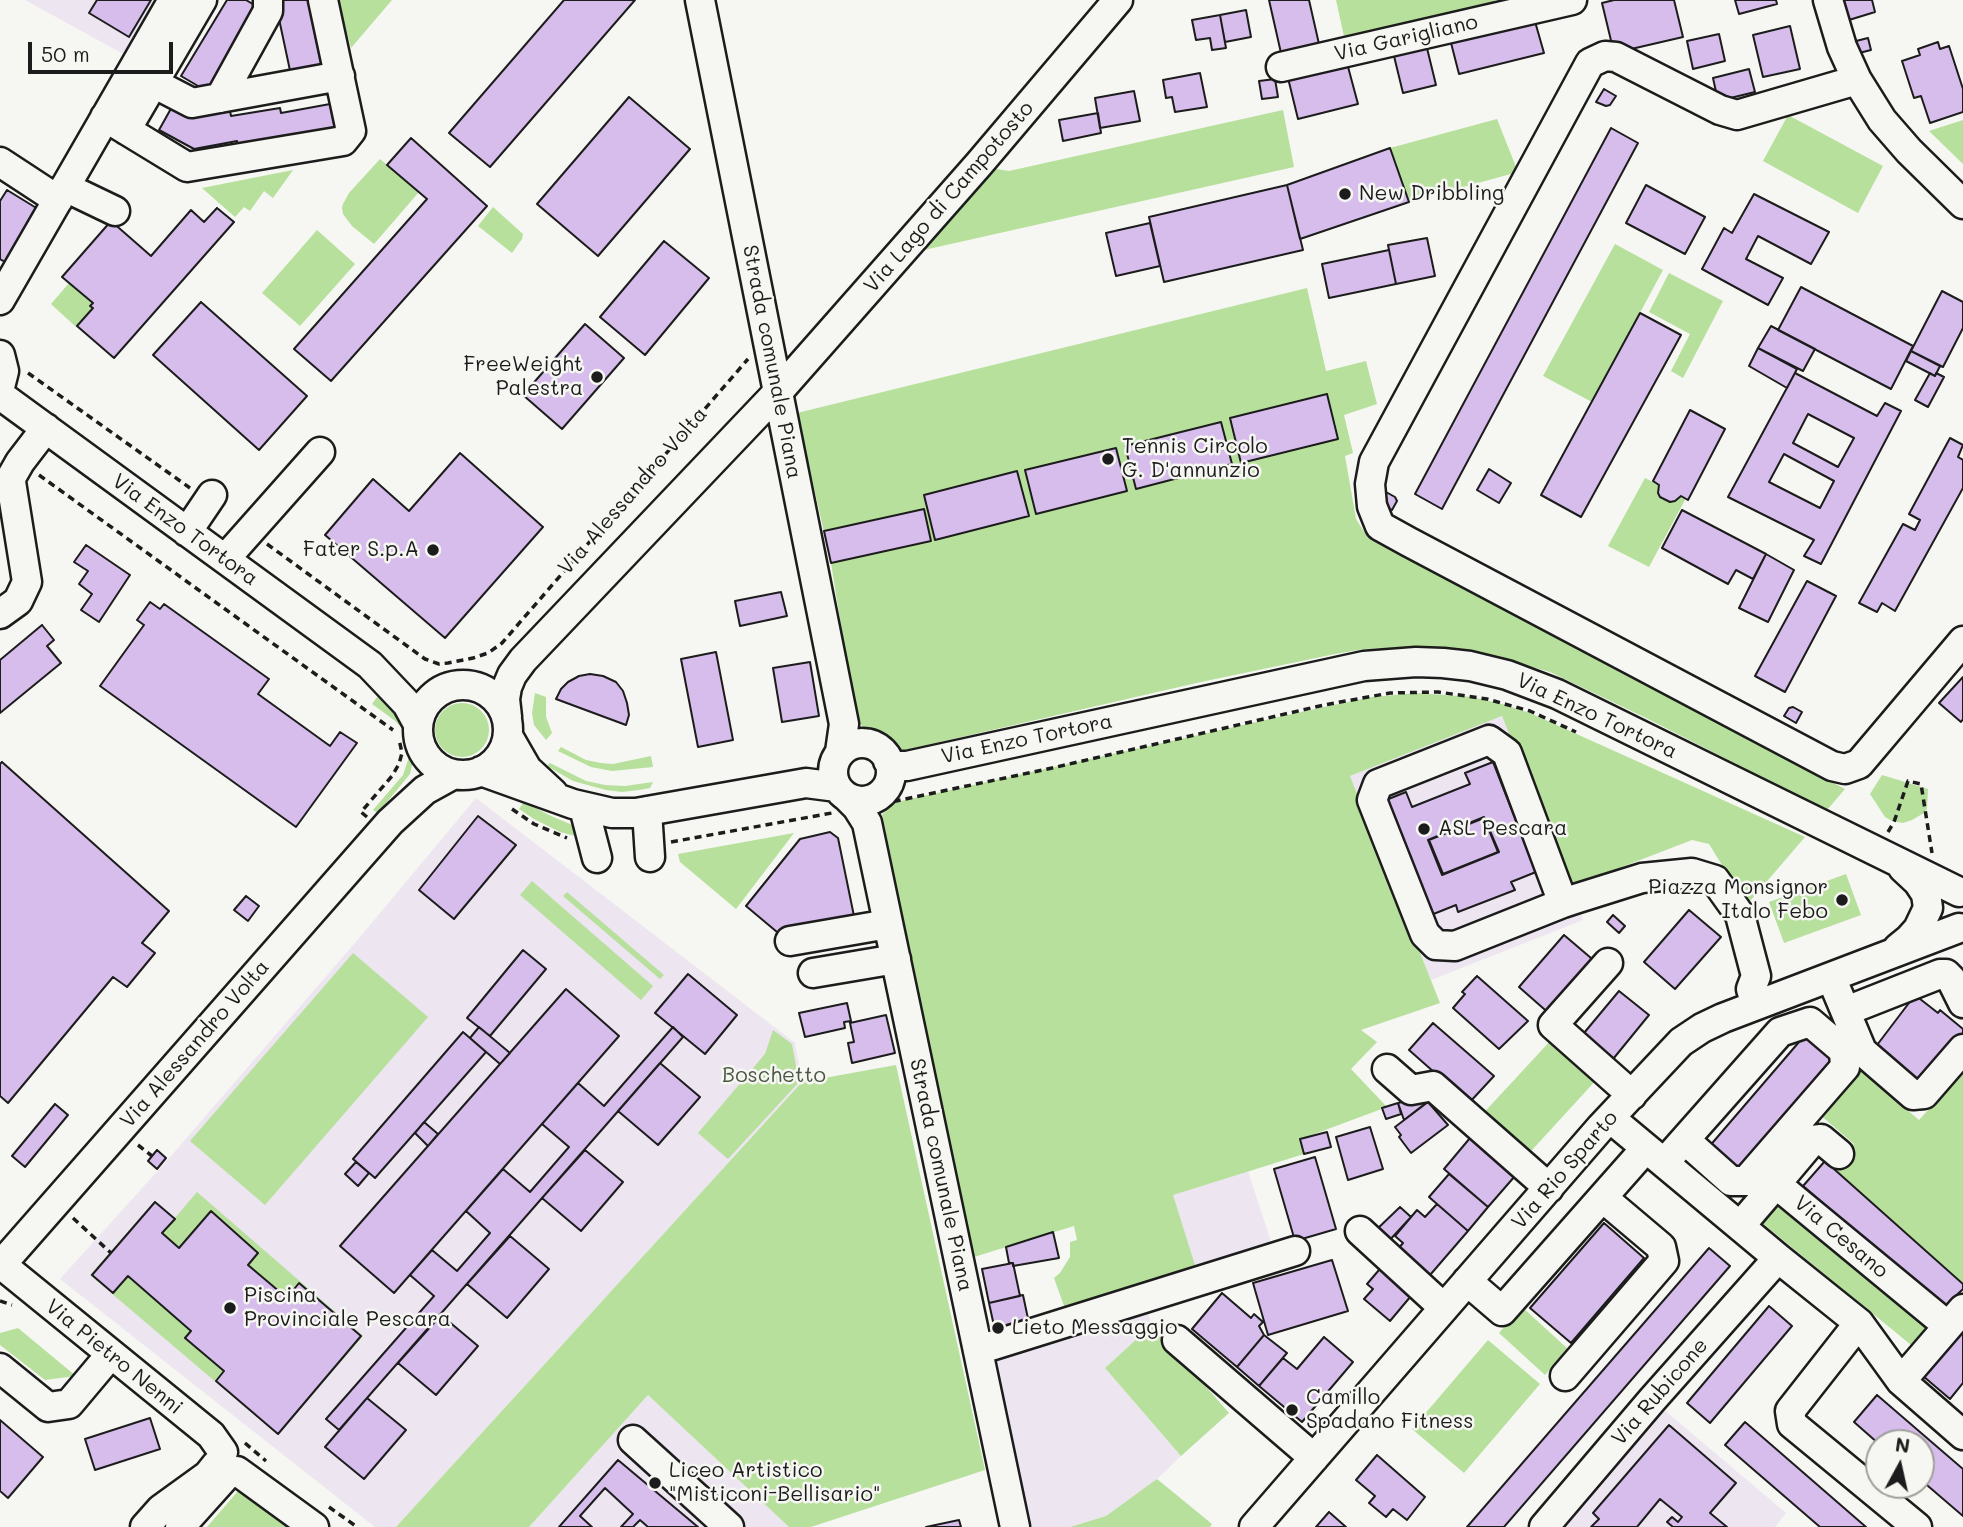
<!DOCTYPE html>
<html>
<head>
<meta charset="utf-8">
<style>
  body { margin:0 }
  #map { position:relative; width:1963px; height:1527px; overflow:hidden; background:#f6f6f2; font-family:Mali,sans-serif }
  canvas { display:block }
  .north { position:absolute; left:1865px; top:1429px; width:70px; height:70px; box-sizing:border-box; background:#f6f6f2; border:2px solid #9f9f9c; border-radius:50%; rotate:8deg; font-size:19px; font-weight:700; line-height:28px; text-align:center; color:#1c1c1c }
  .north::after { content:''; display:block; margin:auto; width:24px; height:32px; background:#1c1c1c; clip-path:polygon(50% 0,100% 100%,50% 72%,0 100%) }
  .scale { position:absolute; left:28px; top:42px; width:145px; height:32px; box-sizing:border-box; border:4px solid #1c1c1c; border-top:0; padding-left:9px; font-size:21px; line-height:24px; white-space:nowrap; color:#1c1c1c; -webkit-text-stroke:5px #f6f6f2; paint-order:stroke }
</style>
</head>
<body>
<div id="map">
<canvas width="1963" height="1527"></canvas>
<div class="north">N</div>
<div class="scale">50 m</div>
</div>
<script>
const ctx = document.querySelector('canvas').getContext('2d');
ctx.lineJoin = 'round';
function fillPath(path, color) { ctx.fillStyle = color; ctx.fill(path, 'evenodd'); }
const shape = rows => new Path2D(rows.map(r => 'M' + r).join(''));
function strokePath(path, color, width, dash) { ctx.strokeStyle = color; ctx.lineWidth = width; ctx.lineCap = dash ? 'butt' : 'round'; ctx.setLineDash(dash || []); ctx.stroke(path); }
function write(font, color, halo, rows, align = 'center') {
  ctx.font = font + ' Mali,sans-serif'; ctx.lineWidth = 5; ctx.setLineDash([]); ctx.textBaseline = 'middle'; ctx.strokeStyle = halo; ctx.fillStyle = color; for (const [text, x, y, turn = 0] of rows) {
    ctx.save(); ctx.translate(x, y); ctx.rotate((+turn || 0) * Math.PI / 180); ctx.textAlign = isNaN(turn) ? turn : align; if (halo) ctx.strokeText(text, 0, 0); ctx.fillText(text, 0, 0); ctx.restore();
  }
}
const built = shape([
  [25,0,161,0,127,56],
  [1502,716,1583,920,1431,980,1350,776],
  [476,798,795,1043,802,1082,396,1527,375,1527,60,1279,172,1155,360,937],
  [1248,1171,1275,1254,1199,1278,1172,1195],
  [1146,1307,1152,1325,1105,1368,1181,1456,1153,1483,1106,1516,1070,1527,1032,1527,991,1353],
  [648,1395,789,1527,529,1527],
  [1663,1409,1786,1513,1775,1527,1561,1527]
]);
const green = shape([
  [338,0,392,0,351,48],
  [1336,0,1495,0,1497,9,1345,41],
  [1283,110,1294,167,915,252,991,168,1009,171],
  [1788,115,1883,166,1858,213,1763,161],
  [1497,119,1518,172,1409,202,1301,239,1303,250,1164,282,1149,217,1287,185,1390,148],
  [1963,120,1963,164,1929,131],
  [380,159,419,192,374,244,352,226,343,214,342,208,343,204,349,193],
  [293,170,273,198,264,191,250,211,244,207,235,217,202,188],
  [493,207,523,234,522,239,512,253,478,226],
  [317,230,355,264,300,326,262,293],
  [1615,244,1663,270,1592,402,1543,376],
  [1669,273,1723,301,1683,378,1671,371,1690,334,1649,312],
  [69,283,93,303,90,306,93,308,76,327,51,304],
  [1307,288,1326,371,1366,361,1377,404,1344,415,1353,453,1345,456,1356,519,1368,538,1845,789,1827,810,1646,718,1550,672,1484,653,1428,647,1364,649,1335,654,1201,682,892,753,878,740,865,735,862,725,857,725,831,563,797,413],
  [1645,478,1659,485,1658,493,1664,500,1675,501,1681,496,1686,498,1649,567,1608,546],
  [535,693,546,697,546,717,552,733,546,740,534,725,532,713],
  [1417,693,1472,697,1502,704,1530,713,1805,837,1744,908,1725,870,1709,844,1692,840,1570,887,1502,716,1350,776,1440,1003,1361,1030,1377,1042,1351,1069,1387,1107,1301,1139,1304,1154,1173,1195,1199,1278,1069,1320,1054,1278,1060,1273,1070,1257,1070,1242,1077,1240,1074,1226,974,1257,880,835,886,833,882,815,892,803,1324,707,1372,697],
  [377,697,393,708,409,726,414,745,414,757,410,774,378,813,373,810,403,775,409,757,409,744,401,727,394,720,372,704],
  '435 730a27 27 0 1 1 54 0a27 27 0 1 1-54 0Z',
  [561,747,586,760,601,763,613,764,651,756,653,767,612,771,591,767,558,751],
  [550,763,586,781,605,785,625,786,653,782,650,788,639,790,622,792,606,790,573,781,547,766],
  [1882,775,1928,789,1927,809,1924,813,1912,820,1903,823,1892,821,1885,817,1870,794],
  [524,802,551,816,570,824,578,830,583,838,560,832,534,819,519,809],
  [794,833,736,909,680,862,678,854],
  [1846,874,1861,915,1784,943,1769,902],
  [532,881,653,986,641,1000,520,895],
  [567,892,664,975,660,979,563,896],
  [353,953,428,1017,265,1205,190,1141],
  [773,1030,792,1044,799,1082,728,1159,698,1133,765,1054],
  [1553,1038,1598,1078,1522,1161,1477,1120],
  [896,1065,985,1470,811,1527,789,1527,648,1395,529,1527,396,1527,802,1082],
  [1857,1067,1919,1120,1963,1072,1963,1284,1833,1169,1854,1144,1818,1113],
  [197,1192,363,1336,278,1435,90,1275,155,1201,175,1218],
  [1778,1192,1937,1325,1916,1349,1756,1218],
  [1522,1307,1568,1349,1545,1375,1499,1333],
  [1152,1325,1229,1413,1181,1456,1105,1368],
  [18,1328,76,1376,45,1380,0,1345,0,1333],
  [1488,1340,1540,1384,1464,1473,1412,1429],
  [1157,1479,1212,1524,1210,1527,1070,1527,1106,1516],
  [238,1491,290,1527,207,1527]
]);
const building = shape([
  [97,0,151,0,129,37,89,13,97,0],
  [227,0,246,0,261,9,210,93,181,76,227,0],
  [275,0,308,0,323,73,292,80,275,0],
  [564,0,635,0,490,167,449,133,564,0],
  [1269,0,1309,0,1319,44,1281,53,1269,0],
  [1614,0,1674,0,1683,37,1614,53,1602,3,1614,0],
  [1735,0,1776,0,1777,4,1739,14,1735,0],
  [1841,0,1872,0,1875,12,1849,20,1841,0],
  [1246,10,1251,37,1225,42,1220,15,1246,10],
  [1220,15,1226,48,1212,50,1210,38,1196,40,1192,20,1220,15],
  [1534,18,1544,53,1459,74,1450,39,1534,18],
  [1790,26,1800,69,1763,77,1753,35,1790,26],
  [1719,34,1725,61,1693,69,1687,41,1719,34],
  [1868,38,1871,50,1859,53,1856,41,1868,38],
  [1938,42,1940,49,1949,46,1963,89,1963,112,1930,123,1921,96,1914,98,1902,61,1920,55,1918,49,1938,42],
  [1426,44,1436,85,1403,93,1393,52,1426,44],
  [1347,63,1358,104,1298,119,1288,78,1347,63],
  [1749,69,1755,92,1718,101,1713,78,1749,69],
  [1200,73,1207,107,1175,112,1172,97,1166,98,1163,80,1200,73],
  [1275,79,1278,97,1262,99,1259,81,1275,79],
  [1604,89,1616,96,1610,105,1606,106,1596,102,1604,89],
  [1134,91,1140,121,1100,128,1095,98,1134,91],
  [629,97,690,149,598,256,537,204,629,97],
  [330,104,336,134,238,146,237,141,194,149,159,130,173,105,197,117,230,111,231,116,280,108,281,113,330,104],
  [1098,113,1101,133,1063,141,1059,120,1098,113],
  [1611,128,1638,143,1442,509,1415,494,1611,128],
  [411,138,487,206,331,381,294,349,427,199,387,165,411,138],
  [1390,148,1409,202,1300,239,1287,185,1390,148],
  [1287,185,1303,250,1164,282,1149,217,1287,185],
  [1646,185,1705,217,1685,254,1626,223,1646,185],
  [7,190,38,209,5,262,0,259,0,201,7,190],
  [1754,194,1829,232,1811,264,1758,236,1746,259,1783,278,1768,305,1702,269,1724,228,1732,233,1754,194],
  [217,208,234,222,114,358,77,326,93,308,90,306,93,303,62,277,111,221,151,256,191,210,204,222,217,208],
  [1150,223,1160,266,1116,276,1106,233,1150,223],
  [1427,238,1435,276,1396,284,1388,245,1427,238],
  [664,241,709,278,645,355,600,317,664,241],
  [1389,250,1396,284,1329,298,1322,264,1389,250],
  [1801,287,1913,346,1891,389,1778,330,1801,287],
  [1942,291,1963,302,1963,328,1943,367,1911,351,1942,291],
  [201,302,307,396,259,450,153,355,201,302],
  [1640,313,1681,335,1581,517,1541,495,1640,313],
  [585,324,624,358,562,429,523,395,585,324],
  [1771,326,1815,349,1803,371,1758,348,1771,326],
  [1758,348,1797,369,1787,388,1749,366,1758,348],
  [1911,351,1940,366,1935,376,1906,361,1911,351],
  [1795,373,1877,416,1885,403,1901,411,1821,564,1804,556,1814,540,1728,497,1795,373],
  [1808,414,1854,438,1838,467,1793,443,1808,414],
  [1784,454,1834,481,1820,508,1769,482,1784,454],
  [1930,373,1935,376,1936,373,1944,377,1928,407,1915,400,1930,373],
  [1327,394,1338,439,1241,463,1230,418,1327,394],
  [1690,410,1725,429,1688,500,1681,496,1675,501,1670,502,1660,497,1658,493,1659,485,1653,481,1690,410],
  [1221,422,1232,464,1136,489,1125,446,1221,422],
  [1950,438,1963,445,1958,457,1963,460,1963,488,1895,611,1882,603,1877,612,1859,603,1903,524,1915,530,1920,520,1909,514,1950,438],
  [1116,448,1127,491,1036,514,1025,470,1116,448],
  [460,453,543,527,445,638,325,535,373,479,409,511,460,453],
  [1489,469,1511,483,1499,503,1477,490,1489,469],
  [1017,471,1029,516,935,540,924,495,1017,471],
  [1386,492,1395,497,1397,501,1392,510,1380,503,1386,492],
  [924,509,931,541,831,563,824,531,924,509],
  [1682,510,1766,554,1753,579,1736,570,1728,584,1662,548,1682,510],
  [86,545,130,575,99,622,81,610,92,594,79,584,88,571,74,562,86,545],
  [1766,554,1794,570,1768,622,1739,608,1766,554],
  [1807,581,1836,596,1785,692,1755,676,1807,581],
  [781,592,787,616,740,626,735,601,781,592],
  [150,602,160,609,164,604,269,679,258,694,330,746,340,732,357,743,296,827,100,686,144,625,137,620,150,602],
  [42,625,54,640,47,646,61,663,0,713,0,660,42,625],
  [716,652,733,740,698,747,681,659,716,652],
  [810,662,819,716,782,722,773,668,810,662],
  [590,674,603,676,616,682,623,691,627,703,629,715,626,725,556,699,561,689,568,682,579,676,590,674],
  [1963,677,1963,719,1961,722,1939,703,1963,677],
  [1793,707,1802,712,1796,723,1784,716,1789,708,1793,707],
  [2,762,169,911,142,943,155,953,127,987,113,977,8,1103,0,1096,0,764,2,762],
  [1493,762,1536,872,1511,882,1515,890,1458,912,1456,905,1426,917,1381,802,1406,792,1412,807,1470,784,1465,773,1493,762],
  [1484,818,1498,852,1443,874,1429,840,1484,818],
  [478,816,516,845,454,919,419,890,478,816],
  [1484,817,1499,852,1442,875,1428,840,1484,817],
  [830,832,838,838,855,921,777,932,746,906,800,839,830,832],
  [246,896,259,906,248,921,234,910,246,896],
  [1689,910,1721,937,1675,989,1644,962,1689,910],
  [1613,915,1625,926,1619,933,1607,922,1613,915],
  [1564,935,1598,964,1552,1016,1519,987,1564,935],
  [523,950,546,969,490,1036,467,1018,523,950],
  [688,974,737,1015,705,1054,655,1013,688,974],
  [1477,976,1528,1021,1499,1049,1453,1008,1465,994,1462,992,1477,976],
  [566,989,619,1036,394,1293,340,1246,566,989],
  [1619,991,1649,1015,1609,1064,1579,1039,1619,991],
  [1915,995,1938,1013,1940,1010,1963,1029,1963,1033,1921,1086,1874,1049,1915,995],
  [847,1003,851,1021,844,1022,845,1028,805,1037,799,1013,847,1003],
  [886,1015,895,1053,852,1063,848,1043,854,1042,850,1023,886,1015],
  [1433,1023,1494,1076,1469,1103,1409,1050,1433,1023],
  [479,1027,510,1053,500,1064,470,1038,479,1027],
  [673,1027,683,1037,339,1430,326,1419,434,1296,410,1275,432,1250,457,1271,490,1233,466,1211,503,1169,530,1192,569,1147,542,1124,578,1083,604,1106,673,1027],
  [463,1032,486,1052,375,1178,353,1159,463,1032],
  [1805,1035,1833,1058,1735,1172,1708,1148,1805,1035],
  [660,1063,700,1097,658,1145,618,1111,660,1063],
  [1421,1097,1426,1103,1404,1120,1398,1103,1421,1097],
  [1428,1102,1448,1125,1411,1153,1399,1137,1401,1135,1395,1127,1428,1102],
  [1398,1103,1401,1114,1386,1119,1382,1108,1398,1103],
  [55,1104,68,1115,25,1167,12,1156,55,1104],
  [424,1122,438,1134,428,1146,415,1133,424,1122],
  [1370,1127,1383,1169,1348,1180,1336,1137,1370,1127],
  [1327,1132,1331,1147,1304,1154,1300,1139,1327,1132],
  [1470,1138,1515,1176,1488,1207,1444,1169,1470,1138],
  [157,1150,166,1158,157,1169,148,1161,157,1150],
  [585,1150,623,1182,581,1231,542,1198,585,1150],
  [1315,1157,1336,1229,1295,1241,1274,1169,1315,1157],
  [1825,1161,1963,1284,1963,1289,1943,1308,1803,1186,1825,1161],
  [356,1162,369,1173,358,1186,345,1174,356,1162],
  [1449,1174,1488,1207,1468,1231,1429,1197,1449,1174],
  [155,1202,175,1219,162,1233,179,1248,211,1211,258,1253,248,1265,287,1298,299,1283,361,1336,278,1434,216,1381,224,1371,185,1338,191,1331,128,1276,113,1293,92,1275,155,1202],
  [1437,1204,1468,1231,1424,1282,1393,1255,1403,1243,1395,1236,1417,1210,1425,1217,1437,1204],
  [1400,1207,1411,1217,1387,1243,1374,1232,1400,1207],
  [1604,1223,1644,1258,1571,1343,1530,1308,1604,1223],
  [1053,1232,1059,1258,1013,1266,1013,1263,1009,1263,1006,1247,1053,1232],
  [510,1236,549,1269,507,1318,467,1284,510,1236],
  [1709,1248,1730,1266,1504,1527,1467,1527,1709,1248],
  [1332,1260,1348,1311,1268,1335,1253,1283,1332,1260],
  [1013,1263,1020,1296,989,1303,982,1269,1013,1263],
  [1385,1263,1416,1290,1390,1321,1364,1299,1373,1289,1367,1284,1385,1263],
  [1222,1293,1251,1318,1254,1314,1263,1322,1259,1326,1264,1335,1237,1367,1192,1329,1222,1293],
  [1023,1295,1030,1328,996,1335,989,1303,1023,1295],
  [1769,1306,1792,1326,1710,1423,1687,1403,1769,1306],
  [441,1315,478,1346,436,1395,398,1363,441,1315],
  [1963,1329,1963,1383,1950,1399,1923,1376,1963,1329],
  [1264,1335,1287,1353,1259,1386,1237,1367,1264,1335],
  [1324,1337,1353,1362,1302,1422,1259,1386,1283,1358,1297,1369,1324,1337],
  [1877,1395,1963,1469,1963,1516,1921,1480,1921,1443,1879,1444,1854,1422,1877,1395],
  [367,1398,406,1430,364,1479,325,1447,367,1398],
  [150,1418,160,1449,95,1470,85,1439,150,1418],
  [0,1420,43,1457,8,1498,0,1491,0,1420],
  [1745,1422,1866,1527,1820,1527,1725,1445,1745,1422],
  [1669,1425,1736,1483,1710,1513,1727,1527,1673,1527,1667,1522,1672,1517,1678,1522,1682,1517,1660,1499,1637,1527,1591,1527,1599,1519,1593,1513,1669,1425],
  [1377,1455,1425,1497,1407,1520,1393,1509,1386,1517,1369,1503,1375,1496,1356,1480,1377,1455],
  [618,1460,698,1527,648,1527,640,1520,633,1527,621,1527,633,1514,605,1488,580,1516,592,1527,559,1527,618,1460],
  [1329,1512,1346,1527,1316,1527,1329,1512],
  [959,1520,961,1527,926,1527,959,1520]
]);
const path = shape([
  [28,373,190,488],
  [39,475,393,730],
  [267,544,425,659,439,664,448,663,473,658,488,653,502,643,748,359],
  [512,809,534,824,567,838],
  [885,809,891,802,1052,768,1324,705,1390,693,1438,692,1487,699,1530,711,1576,732],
  [367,817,361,812,392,776,399,764,402,753,399,739],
  [1888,832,1894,822,1908,781,1921,784,1932,853],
  [671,842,832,813],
  [138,1145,152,1156],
  [73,1218,111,1253],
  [0,1301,12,1305],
  [245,1443,266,1461],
  [329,1507,357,1527]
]);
const minor = shape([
  [700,0,844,724,840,752],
  [1828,0,1842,47,1857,80,1882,120,1909,151,1963,204],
  [1281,67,1572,0],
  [132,72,192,103,340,76],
  [1857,80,1737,115,1720,110,1616,57,1605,56,1590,63,1374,462,1370,484,1372,506,1380,526,1409,542,1832,766,1845,769,1859,764,1963,641],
  [220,98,268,11,268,0],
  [105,117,187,167,343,141,351,131,323,0],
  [126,130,202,0],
  [0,162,58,200],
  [65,187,115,211],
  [0,300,173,0],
  [0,355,4,371,0,387],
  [0,395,370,665,407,704,418,724],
  [187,532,212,495],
  [225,559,320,452],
  [0,614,18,601,27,582,11,482,12,476,20,462,46,428],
  '418 730a45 45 0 1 1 90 0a45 45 0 1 1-90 0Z',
  [507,717,505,699,507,687,512,675,523,660,778,392,979,164,1118,0],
  [508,736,527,769,553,793],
  '833 772a29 29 0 1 1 58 0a29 29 0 1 1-58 0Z',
  [888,761,895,766,907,766,1364,666,1416,662,1443,663,1470,666,1507,675,1557,694,1959,892],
  [481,771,573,804,612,813,636,813,806,783,837,787],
  [848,798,857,807,867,823,1015,1527],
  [584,808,597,858],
  [647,811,650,857],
  [1563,903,1507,753,1489,740,1378,784,1372,800,1425,934,1436,945,1455,946,1563,903,1575,899,1642,878,1692,873,1715,880,1740,915,1756,976,1751,989,1756,1005],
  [790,941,888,924],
  [1898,948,1909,939,1918,929,1928,908,1926,894,1918,882,1903,868],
  [1608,963,1553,1025,1632,1095],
  [813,973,896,959],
  [1831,977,1862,1051,1913,1095,1924,1094,1963,1049],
  [1846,1011,1940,974,1946,974,1951,979,1963,1003],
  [1387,1069,1411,1090,1433,1086,1549,1188],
  [1610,1118,1778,1258,1859,1323,1901,1381,1963,1435],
  [1664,1163,1780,1032,1810,1022,1844,1051,1845,1067,1746,1181,1731,1181,1685,1140],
  [1776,1184,1813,1140,1821,1139,1839,1154],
  [1740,1226,1776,1184,1948,1326],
  [1360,1231,1444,1308],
  [2,1265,211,1435,223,1452],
  [0,1266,390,822,425,790,454,774],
  [1467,1281,1502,1311,1646,1148],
  [1859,1323,1790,1411,1792,1424,1917,1527],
  [1177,1340,1314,1458],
  [978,1350,1295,1251],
  [0,1368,48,1407,69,1404,111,1354],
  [1565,1376,1664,1261,1661,1247,1603,1198],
  [1901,1381,1963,1309],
  [633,1440,729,1527],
  [237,1471,314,1527],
  [145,1527,161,1509,208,1475,216,1465],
  [180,1527,225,1477],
  [1254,1527,1601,1127,1681,1042,1702,1028,1723,1018,1959,928],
  [1544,1527,1652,1400,1778,1258]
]);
const markers = [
  [1345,194,7,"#1c1c1c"],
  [597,377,7,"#1c1c1c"],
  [1108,459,7,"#1c1c1c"],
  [433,550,7,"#1c1c1c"],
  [1424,829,7,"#1c1c1c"],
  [1842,900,7,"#1c1c1c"],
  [230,1308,7,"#1c1c1c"],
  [998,1328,7,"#1c1c1c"],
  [1292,1410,7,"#1c1c1c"],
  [655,1483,7,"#1c1c1c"]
];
const streetNames = [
  ["Via Garigliano",1406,38,-13],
  ["Via Lago di Campotosto",949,197,-49],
  ["Strada comunale Piana",772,362,79],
  ["Via Alessandro Volta",633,491,-49],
  ["Via Enzo Tortora",185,530,36],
  ["Via Enzo Tortora",1597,716,25],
  ["Via Enzo Tortora",1027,739,-12],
  ["Via Alessandro Volta",195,1044,-49],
  ["Via Rio Sparto",1565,1170,-49],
  ["Strada comunale Piana",941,1175,78],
  ["Via Cesano",1841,1237,40],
  ["Via Pietro Nenni",114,1357,39],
  ["Via Rubicone",1660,1392,-49]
];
const poiNames = [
  ["New Dribbling",1359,194],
  ["FreeWeight",583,365,"right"],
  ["Palestra",583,389,"right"],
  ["Tennis Circolo",1122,447],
  ["G. D'annunzio",1122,471],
  ["Fater S.p.A",419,550,"right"],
  ["ASL Pescara",1438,829],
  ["Piazza Monsignor",1828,888,"right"],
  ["Italo Febo",1828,912,"right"],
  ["Piscina",244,1296],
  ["Provinciale Pescara",244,1320],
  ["Lieto Messaggio",1012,1328],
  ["Camillo",1306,1398],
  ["Spadano Fitness",1306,1422],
  ["Liceo Artistico",669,1471],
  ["\"Misticoni-Bellisario\"",669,1495]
];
const parkNames = [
  ["Boschetto",774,1076]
];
fillPath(built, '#ede5f0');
fillPath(green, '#b7e09c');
fillPath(building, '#d7bdec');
strokePath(building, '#1c1c1c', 2);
strokePath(minor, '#1c1c1c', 33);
strokePath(path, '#1c1c1c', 3.5, [7, 5]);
strokePath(minor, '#f6f6f2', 28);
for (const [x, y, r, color] of markers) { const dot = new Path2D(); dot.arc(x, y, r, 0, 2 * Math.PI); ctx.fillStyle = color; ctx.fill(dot); strokePath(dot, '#f6f6f2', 2.5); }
write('21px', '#1c1c1c', '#f6f6f2', streetNames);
write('21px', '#1c1c1c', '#f6f6f2', poiNames, 'left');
write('21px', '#4a5742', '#f6f6f2', parkNames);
</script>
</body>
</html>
